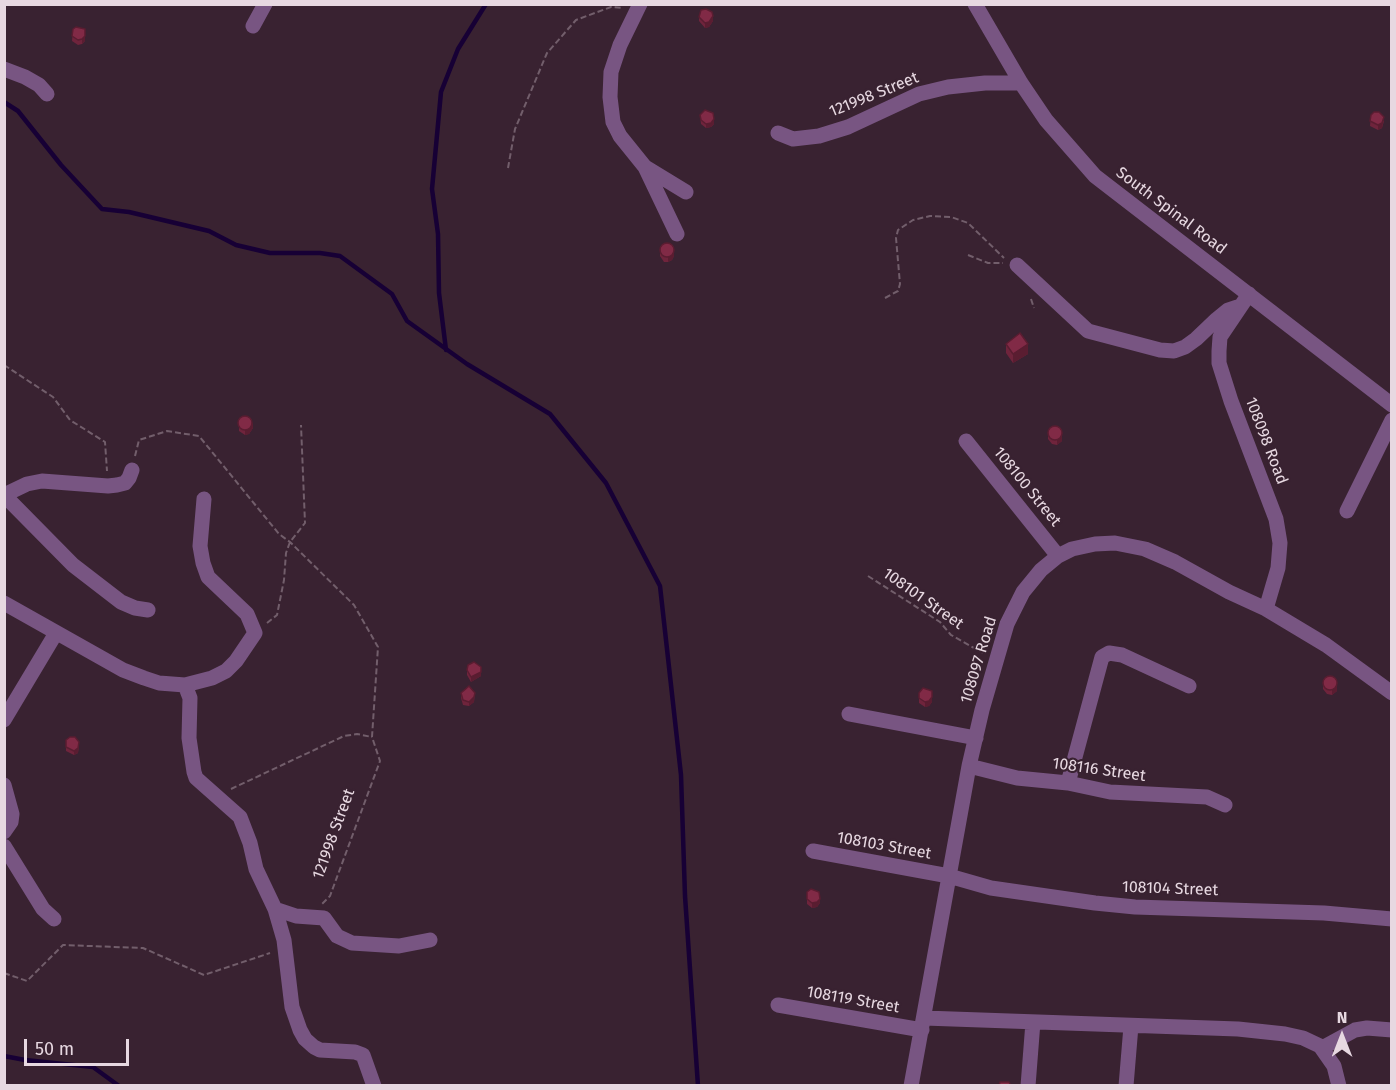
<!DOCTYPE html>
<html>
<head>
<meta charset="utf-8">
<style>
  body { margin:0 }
  #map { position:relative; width:1396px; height:1090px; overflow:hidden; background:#392231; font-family:"Fira Sans",sans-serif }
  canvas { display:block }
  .frame { position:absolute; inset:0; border:6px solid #e7d8e1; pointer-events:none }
  .north { position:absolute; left:1312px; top:1006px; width:60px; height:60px; -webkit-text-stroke:4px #392231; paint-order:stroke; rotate:0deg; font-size:16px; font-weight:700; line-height:24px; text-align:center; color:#e7d8e1 }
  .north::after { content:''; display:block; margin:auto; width:21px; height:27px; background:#e7d8e1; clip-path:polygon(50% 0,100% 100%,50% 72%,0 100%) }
  .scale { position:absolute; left:24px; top:1039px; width:105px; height:27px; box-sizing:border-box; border:3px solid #e7d8e1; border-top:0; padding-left:8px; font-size:18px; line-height:21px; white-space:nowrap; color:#e7d8e1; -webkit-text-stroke:4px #392231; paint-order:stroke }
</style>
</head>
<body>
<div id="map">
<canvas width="1396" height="1090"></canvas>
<div class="frame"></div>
<div class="north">N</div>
<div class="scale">50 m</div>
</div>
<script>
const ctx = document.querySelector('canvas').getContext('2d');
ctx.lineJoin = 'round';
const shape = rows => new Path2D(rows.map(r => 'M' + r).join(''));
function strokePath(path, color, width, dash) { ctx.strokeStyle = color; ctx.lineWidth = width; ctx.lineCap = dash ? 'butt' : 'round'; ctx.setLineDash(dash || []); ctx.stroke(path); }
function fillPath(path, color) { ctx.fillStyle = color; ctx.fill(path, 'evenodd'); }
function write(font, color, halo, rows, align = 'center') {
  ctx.font = font + ' "Fira Sans",sans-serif'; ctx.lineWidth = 4.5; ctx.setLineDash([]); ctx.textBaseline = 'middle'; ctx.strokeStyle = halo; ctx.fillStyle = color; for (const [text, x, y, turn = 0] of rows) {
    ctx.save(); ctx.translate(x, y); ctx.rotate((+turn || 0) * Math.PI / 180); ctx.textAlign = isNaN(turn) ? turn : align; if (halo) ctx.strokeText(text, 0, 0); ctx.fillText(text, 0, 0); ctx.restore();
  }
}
const stream = shape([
  [4,102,18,111,61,165,102,209,129,212,209,231,236,245,270,253,320,253,340,256,392,294,407,321,467,364,550,414,606,483,660,586,681,775,685,896,698,1086],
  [446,350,439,293,438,234,432,189,441,92,458,49,486,4],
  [4,1056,25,1060,93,1067,119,1086]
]);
const path = shape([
  [508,168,515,129,547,53,576,20,611,7,623,8],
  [968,255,988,263,1003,263],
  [885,298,898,291,900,284,896,238,898,230,913,220,930,216,951,217,968,223,1004,258],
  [1031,299,1034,308],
  [4,365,53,397,70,420,105,442,107,471],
  [135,456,139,440,167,431,199,436,279,534,290,542,354,605,378,647,372,737,380,761,330,896,322,904],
  [868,576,940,622,951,635,983,653],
  [267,623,277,615,284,580,286,553,290,542,305,523,301,425],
  [231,789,344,736,357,734,372,737],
  [4,973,27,981,63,945,143,948,204,975,270,953]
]);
const minor = shape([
  [640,4,620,45,611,72,610,97,613,122,620,136,645,167,677,234],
  [975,4,1021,83,1046,120,1095,176,1392,405],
  [253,26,265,4],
  [4,69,25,77,39,85,47,94],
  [778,133,793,139,819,136,848,127,919,94,948,87,985,83,1021,83],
  [645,167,686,192],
  [1017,265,1088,331,1160,350,1174,351,1185,347,1196,339,1217,319,1228,310,1237,307],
  [1249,294,1220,337,1219,351,1219,363,1231,401,1276,519,1280,543,1278,568,1266,609],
  [966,441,1058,556],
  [4,495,73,565,121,602,135,608,148,610],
  [4,495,27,484,42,481,108,486,117,485,125,483,129,478,132,470],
  [1347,511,1392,420],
  [4,603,123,670,144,678,159,683,185,685,212,678,226,671,236,661,255,633,247,614,208,577,203,563,200,546,204,499],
  [185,685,190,698,189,738,194,772,196,778,240,817,250,843,256,869,275,909,284,940,292,1007,300,1030,305,1039,314,1047,320,1050,355,1052,363,1055,374,1086],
  [849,714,976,738],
  [4,720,56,633],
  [969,766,1017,778,1068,783,1110,792,1207,797,1225,805],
  [1068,783,1102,657,1109,653,1122,655,1189,686],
  [4,785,12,814,11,822,4,832],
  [4,846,43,909,54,919],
  [813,851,949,876,991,888,1095,903,1135,907,1324,913,1392,919],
  [275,909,296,916,324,918,337,936,352,943,399,946,430,940],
  [778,1005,922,1030],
  [924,1018,1238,1029,1285,1034,1303,1038,1320,1046,1334,1066,1339,1086],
  [1322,1048,1355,1030,1367,1028,1392,1030],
  [911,1086,969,766,982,710,1007,624,1023,592,1041,570,1058,556,1072,549,1095,544,1115,543,1145,549,1175,562,1229,592,1266,609,1326,645,1392,693],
  [1028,1086,1033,1022],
  [1126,1086,1131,1026]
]);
const wall = shape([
  [699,17,713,21,709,27,705,28,699,21],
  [73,29,85,41,82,44,78,45,72,41],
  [700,115,714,124,711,127,706,128,701,124],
  [1371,115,1384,121,1382,128,1378,130,1370,126],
  [660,251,674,256,672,260,668,262,664,262,660,256],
  [1006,344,1028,354,1013,363,1006,353],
  [239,421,253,428,249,434,245,435,239,431],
  [1062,431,1062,441,1057,445,1052,444,1048,439,1048,434],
  [481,667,481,676,471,682,467,675,467,670],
  [1337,681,1337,691,1332,695,1327,694,1323,689,1323,684],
  [461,693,475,693,474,702,469,706,463,705,461,698],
  [919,693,932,702,929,706,925,707,919,703],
  [66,740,79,746,78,753,74,755,66,751],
  [807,892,820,903,817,907,812,908,807,904]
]);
const shadedWall = shape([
  [713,16,713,21,709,27,705,28,705,23],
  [85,36,85,41,82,44,82,39],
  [1384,117,1382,128,1378,130,1378,125],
  [714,119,714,124,711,127,706,128,706,124],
  [674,251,674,256,672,260,668,262,668,257],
  [1028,344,1028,354,1013,363,1013,354],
  [253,423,253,428,249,434,245,435,245,430],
  [1062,436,1062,441,1057,445,1057,440],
  [481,672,481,676,471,682,471,677],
  [1337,686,1337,691,1332,695,1332,690],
  [474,697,474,702,469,706,469,702],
  [932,697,932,702,929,706,925,707,925,702],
  [79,742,78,753,74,755,74,751],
  [820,899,820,903,817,907,812,908,812,903]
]);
const building = shape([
  [706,9,712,12,713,16,709,22,705,23,699,17,701,10,706,9],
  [76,27,85,29,85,36,82,39,78,40,72,36,73,29,76,27],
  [705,110,713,113,714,119,711,123,706,124,701,120,700,115,705,110],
  [1374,112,1379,112,1384,117,1382,123,1378,125,1370,121,1371,115,1374,112],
  '660 250a7 7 0 1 1 14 0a7 7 0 1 1-14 0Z',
  [1020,333,1028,344,1013,354,1006,344,1020,333],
  '238 423a7 7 0 1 1 14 0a7 7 0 1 1-14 0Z',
  '1048 433a7 7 0 1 1 14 0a7 7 0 1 1-14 0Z',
  [474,662,481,667,481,672,471,677,467,670,468,665,474,662],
  '1323 683a7 7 0 1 1 14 0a7 7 0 1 1-14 0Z',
  [469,686,475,693,474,697,469,702,463,700,461,693,469,686],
  [923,688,932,691,932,697,929,701,925,702,919,698,919,693,923,688],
  [70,737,75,737,79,742,78,748,74,751,66,747,66,740,70,737],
  [811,889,819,892,820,899,817,902,812,903,807,899,807,892,811,889],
  [1000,1082,1009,1082,1011,1086,999,1086,1000,1082]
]);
const streetNames = [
  ["121998 Street",874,95,-22],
  ["South Spinal Road",1171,211,37],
  ["108098 Road",1266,441,69],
  ["108100 Street",1027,487,51],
  ["108101 Street",923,599,35],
  ["108097 Road",979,660,-73],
  ["108116 Street",1099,770,8],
  ["121998 Street",334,834,-70],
  ["108103 Street",884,846,10],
  ["108104 Street",1170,889,2],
  ["108119 Street",853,1000,10]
];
strokePath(stream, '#170035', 4.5);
strokePath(path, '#725e6b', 2, [6, 3]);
strokePath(minor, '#785582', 15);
fillPath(wall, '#6f243c');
fillPath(shadedWall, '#5a1d31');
fillPath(building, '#812a46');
strokePath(building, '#5a1d31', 1.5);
write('16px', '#e7d8e1', '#392231', streetNames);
</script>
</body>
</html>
